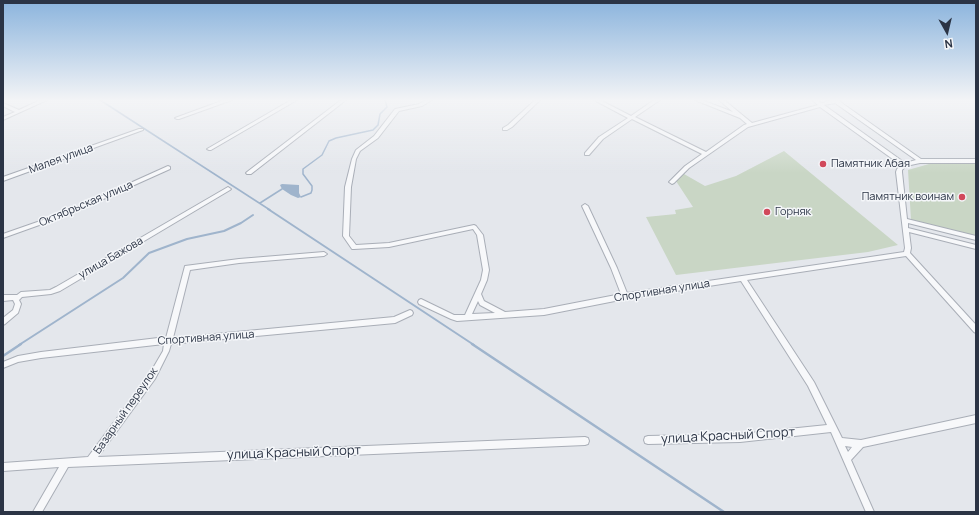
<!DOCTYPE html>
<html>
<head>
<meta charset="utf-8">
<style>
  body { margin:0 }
  #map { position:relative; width:979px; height:515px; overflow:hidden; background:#e4e7ec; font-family:Manrope,sans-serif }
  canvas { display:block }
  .frame { position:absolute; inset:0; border:4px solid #2b3445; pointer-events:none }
  .north { position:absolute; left:927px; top:12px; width:40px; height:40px; -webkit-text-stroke:3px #f4f6f9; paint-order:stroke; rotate:172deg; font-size:11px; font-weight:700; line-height:16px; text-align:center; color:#2b3445 }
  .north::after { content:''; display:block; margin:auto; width:14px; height:18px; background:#2b3445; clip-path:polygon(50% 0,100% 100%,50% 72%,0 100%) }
</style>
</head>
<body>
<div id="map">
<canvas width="979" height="515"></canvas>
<div class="frame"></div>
<div class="north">N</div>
</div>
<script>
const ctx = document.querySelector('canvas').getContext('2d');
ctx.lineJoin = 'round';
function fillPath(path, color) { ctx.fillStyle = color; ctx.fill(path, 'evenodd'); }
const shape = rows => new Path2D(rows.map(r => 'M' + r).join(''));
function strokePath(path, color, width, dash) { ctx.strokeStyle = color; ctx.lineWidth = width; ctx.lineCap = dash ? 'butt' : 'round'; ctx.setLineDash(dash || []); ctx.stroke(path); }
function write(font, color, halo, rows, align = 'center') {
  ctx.font = font + ' Manrope,sans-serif'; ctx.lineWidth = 3; ctx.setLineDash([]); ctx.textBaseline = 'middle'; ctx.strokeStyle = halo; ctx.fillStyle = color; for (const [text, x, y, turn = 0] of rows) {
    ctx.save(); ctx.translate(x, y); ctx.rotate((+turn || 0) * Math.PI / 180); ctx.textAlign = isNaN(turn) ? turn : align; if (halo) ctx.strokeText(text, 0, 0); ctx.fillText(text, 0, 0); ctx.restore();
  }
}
const green = shape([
  [784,151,898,245,868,252,676,275,646,217,676,214,675,210,693,207,676,181,684,174,705,186,736,176],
  [929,164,976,164,976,236,911,220,908,170]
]);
const water = shape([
  [282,184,299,185,299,193,301,197,298,198,291,195,282,189,280,185]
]);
const streamFar2 = shape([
  [100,100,270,210],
  [301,197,311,193,312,190,312,186,303,174,303,169,322,155,329,141,336,138,373,130,378,125,380,114,387,107,385,100],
  [260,203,282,189]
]);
const streamFar1 = shape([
  [268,209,474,345],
  [19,345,123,278,149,253,187,239,224,231,241,223,253,215]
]);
const stream = shape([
  [472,344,724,512],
  [3,356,21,344]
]);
const street = shape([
  [40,100,47,100,3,120,3,117,15,112,3,106,3,103,19,110,40,100],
  [224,100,232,100,179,119,177,119,175,118,224,100],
  [291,100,297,100,211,150,209,150,207,149,291,100],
  [341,100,346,100,251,174,247,174,246,173,247,172,341,100],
  [426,100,432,100,422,106,399,111,378,138,360,151,356,159,351,187,349,236,356,245,389,243,474,225,476,226,483,235,489,270,487,280,481,294,484,301,505,312,544,309,621,294,611,268,582,206,585,204,588,206,617,268,627,293,904,252,905,248,896,172,897,169,901,165,820,107,748,127,689,168,674,183,672,184,669,182,685,166,702,154,632,119,603,139,589,155,585,155,585,153,599,137,628,118,594,100,600,100,631,116,654,100,660,100,635,117,706,152,744,125,747,124,740,118,695,100,702,100,733,112,719,100,724,100,752,123,818,105,812,100,817,100,822,103,832,100,841,100,839,101,921,159,976,159,976,163,920,163,906,166,902,170,902,172,907,219,976,236,976,240,908,223,908,228,976,245,976,249,909,232,911,248,910,253,976,325,976,333,974,332,906,256,747,280,814,382,842,438,861,440,976,415,976,423,863,447,851,460,874,512,866,512,831,432,740,442,648,444,645,443,644,440,645,437,648,436,740,434,827,425,808,386,741,281,625,299,544,315,457,321,451,319,419,304,418,302,419,300,421,299,454,315,465,315,481,280,483,270,477,235,473,229,389,247,354,249,352,249,343,236,345,187,352,159,356,150,374,136,395,109,419,104,426,100],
  [835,103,916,160,905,163,824,105,835,103],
  [478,301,480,305,495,313,472,314,478,301],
  [845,446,852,447,848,452,845,446],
  [535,100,540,100,512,127,507,130,503,130,503,128,508,125,535,100],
  [139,129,143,129,143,130,3,181,3,177,139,129],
  [168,166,170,167,170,169,70,214,3,238,3,234,66,212,168,166],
  [228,187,231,189,230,190,60,291,51,294,22,297,19,300,21,304,18,313,5,324,3,325,3,318,13,310,15,304,13,300,3,301,3,295,17,295,21,292,50,290,56,287,228,187],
  [324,252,327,254,324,256,239,263,190,270,173,338,394,317,410,310,412,311,413,313,412,315,395,323,171,344,169,351,155,379,98,457,585,437,588,438,589,441,588,444,585,445,68,467,42,512,33,512,59,467,3,471,3,463,88,457,149,375,163,351,164,344,41,358,18,362,3,368,3,362,18,356,41,352,158,338,166,338,185,266,239,259,324,252]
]);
const markers = [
  [823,164,4,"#d1495b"],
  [962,197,4,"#d1495b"],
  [767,212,4,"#d1495b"]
];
const streetNames = [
  ["Малея улица",61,159,-20],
  ["Октябрьская улица",86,204,-23],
  ["улица Бажова",111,258,-30],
  ["Спортивная улица",662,291,-9],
  ["Спортивная улица",206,338,-4],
  ["Базарный переулок",126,411,-55]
];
const poiNames = [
  ["Памятник Абая",831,164],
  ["Памятник воинам",954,197,"right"],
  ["Горняк",775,212]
];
const nearStreetnames = [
  ["улица Красный Спорт",728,436,-3],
  ["улица Красный Спорт",294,453,-2]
];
fillPath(green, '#c9d6c5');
fillPath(water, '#9fb4cc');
strokePath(streamFar2, '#9fb4cc', 1.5);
strokePath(streamFar1, '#9fb4cc', 2);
strokePath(stream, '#9fb4cc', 2.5);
strokePath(street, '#a9aeb7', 2);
fillPath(street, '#f7f8fa');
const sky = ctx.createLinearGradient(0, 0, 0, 173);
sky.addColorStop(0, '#8bb4dd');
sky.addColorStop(0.58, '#f3f4f6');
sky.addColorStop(1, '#f3f4f600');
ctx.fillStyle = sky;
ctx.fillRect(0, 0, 979, 173);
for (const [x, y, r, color] of markers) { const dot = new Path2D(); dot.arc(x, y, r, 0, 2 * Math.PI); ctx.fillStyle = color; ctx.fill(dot); strokePath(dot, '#f4f6f9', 1.5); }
write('11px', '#2b3445', '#f4f6f9', streetNames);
write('11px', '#2b3445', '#f4f6f9', poiNames, 'left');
write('13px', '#2b3445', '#f4f6f9', nearStreetnames);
</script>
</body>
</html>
